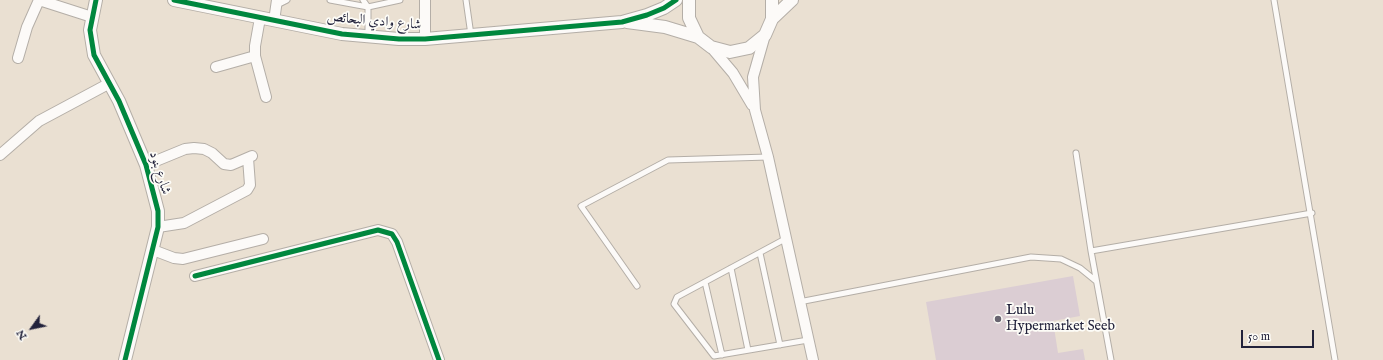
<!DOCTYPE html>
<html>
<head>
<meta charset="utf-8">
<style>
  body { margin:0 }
  #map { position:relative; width:1383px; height:360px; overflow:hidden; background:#eae0d2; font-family:"IM FELL English",serif }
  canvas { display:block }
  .north { position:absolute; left:12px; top:308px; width:40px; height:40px; -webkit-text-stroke:3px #fdfcf7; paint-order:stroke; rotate:237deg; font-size:11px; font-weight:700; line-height:16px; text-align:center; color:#22223b }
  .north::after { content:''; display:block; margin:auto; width:14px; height:18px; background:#22223b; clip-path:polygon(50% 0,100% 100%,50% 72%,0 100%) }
  .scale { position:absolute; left:1241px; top:330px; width:73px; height:18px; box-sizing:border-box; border:2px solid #22223b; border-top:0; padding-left:5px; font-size:12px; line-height:14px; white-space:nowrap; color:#22223b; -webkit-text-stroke:3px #fdfcf7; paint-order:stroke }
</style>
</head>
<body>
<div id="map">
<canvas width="1383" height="360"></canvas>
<div class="north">N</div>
<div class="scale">50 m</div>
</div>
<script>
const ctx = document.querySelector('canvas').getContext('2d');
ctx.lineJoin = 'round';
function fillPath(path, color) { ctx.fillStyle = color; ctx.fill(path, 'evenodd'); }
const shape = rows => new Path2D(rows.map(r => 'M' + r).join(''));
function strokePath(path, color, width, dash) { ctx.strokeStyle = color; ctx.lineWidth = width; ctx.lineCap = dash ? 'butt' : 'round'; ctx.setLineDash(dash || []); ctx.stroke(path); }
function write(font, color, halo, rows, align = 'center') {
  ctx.font = font + ' "IM FELL English",Amiri,serif'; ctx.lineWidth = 3.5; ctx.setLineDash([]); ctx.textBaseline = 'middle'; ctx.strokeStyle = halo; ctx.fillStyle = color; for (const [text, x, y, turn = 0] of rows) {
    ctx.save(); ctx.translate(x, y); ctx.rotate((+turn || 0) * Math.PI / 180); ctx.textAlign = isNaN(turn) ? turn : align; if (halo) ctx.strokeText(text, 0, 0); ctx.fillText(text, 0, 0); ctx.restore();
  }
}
const building = shape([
  [1073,276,1080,316,1053,321,1058,353,1083,349,1085,360,936,360,926,302]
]);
const service = shape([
  [330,0,368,7,400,0],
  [363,0,368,7,368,35],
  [466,0,471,35],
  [1274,0,1335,360],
  [277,5,287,0],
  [1076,153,1091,251,1111,360],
  [785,239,677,297,674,304,714,356,808,340],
  [1091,251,1312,213],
  [760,253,780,345],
  [731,268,748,350],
  [705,282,722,355],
  [637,286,581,206,668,160,768,157],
  [799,302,1031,257,1061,259,1080,268,1096,281]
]);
const minor = shape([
  [260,18,255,46,255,56,266,97],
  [274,21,277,0],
  [765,35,753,77,755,110,768,157,813,360],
  [425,39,425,0],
  [711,47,733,73,752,105],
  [18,58,27,27,39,0,92,17],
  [216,67,255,56],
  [0,155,39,121,110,83],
  [146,165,185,149,194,148,204,149,212,153,224,164,231,165,252,156],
  [158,227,184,223,247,190,250,185,248,158],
  [153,250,174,258,183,259,263,239],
  [195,276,378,230,392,234,397,242,439,360]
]);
const tertiary = shape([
  [96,0,90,30,94,55,119,101,146,165,158,211,158,227,125,360],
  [174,0,342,34,399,39,425,39,622,22,647,15,664,8,676,0],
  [689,0,689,18,698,37,711,47,730,52,749,48,765,35,772,19,772,0],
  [772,19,792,0],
  [627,22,665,27,698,37]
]);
const cycleway = shape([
  [96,0,90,30,94,55,119,101,146,165,158,211,158,227,125,360],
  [174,0,342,34,399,39,425,39,622,22,647,15,664,8,676,0],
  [195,276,378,230,392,234,397,242,439,360]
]);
const markers = [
  [998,319,4,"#686470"]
];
const streetNames = [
  ["شارع وادي البحائص",374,22,5],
  ["شارع بنود",159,173,73]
];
const poiNames = [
  ["Lulu",1006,311],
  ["Hypermarket Seeb",1006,327]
];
fillPath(building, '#dbcdd3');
strokePath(service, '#b4aea7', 7);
strokePath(minor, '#b4aea7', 12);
strokePath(tertiary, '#b4aea7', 14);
strokePath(service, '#fcfaf8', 5);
strokePath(minor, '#fcfaf8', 10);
strokePath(tertiary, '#fcfaf8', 12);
strokePath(cycleway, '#00873e', 5);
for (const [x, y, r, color] of markers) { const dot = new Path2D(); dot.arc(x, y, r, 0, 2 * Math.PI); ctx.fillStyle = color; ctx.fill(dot); strokePath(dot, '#fdfcf7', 1.5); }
write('14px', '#22223b', '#fdfcf7', streetNames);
write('14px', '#22223b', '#fdfcf7', poiNames, 'left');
</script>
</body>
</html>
